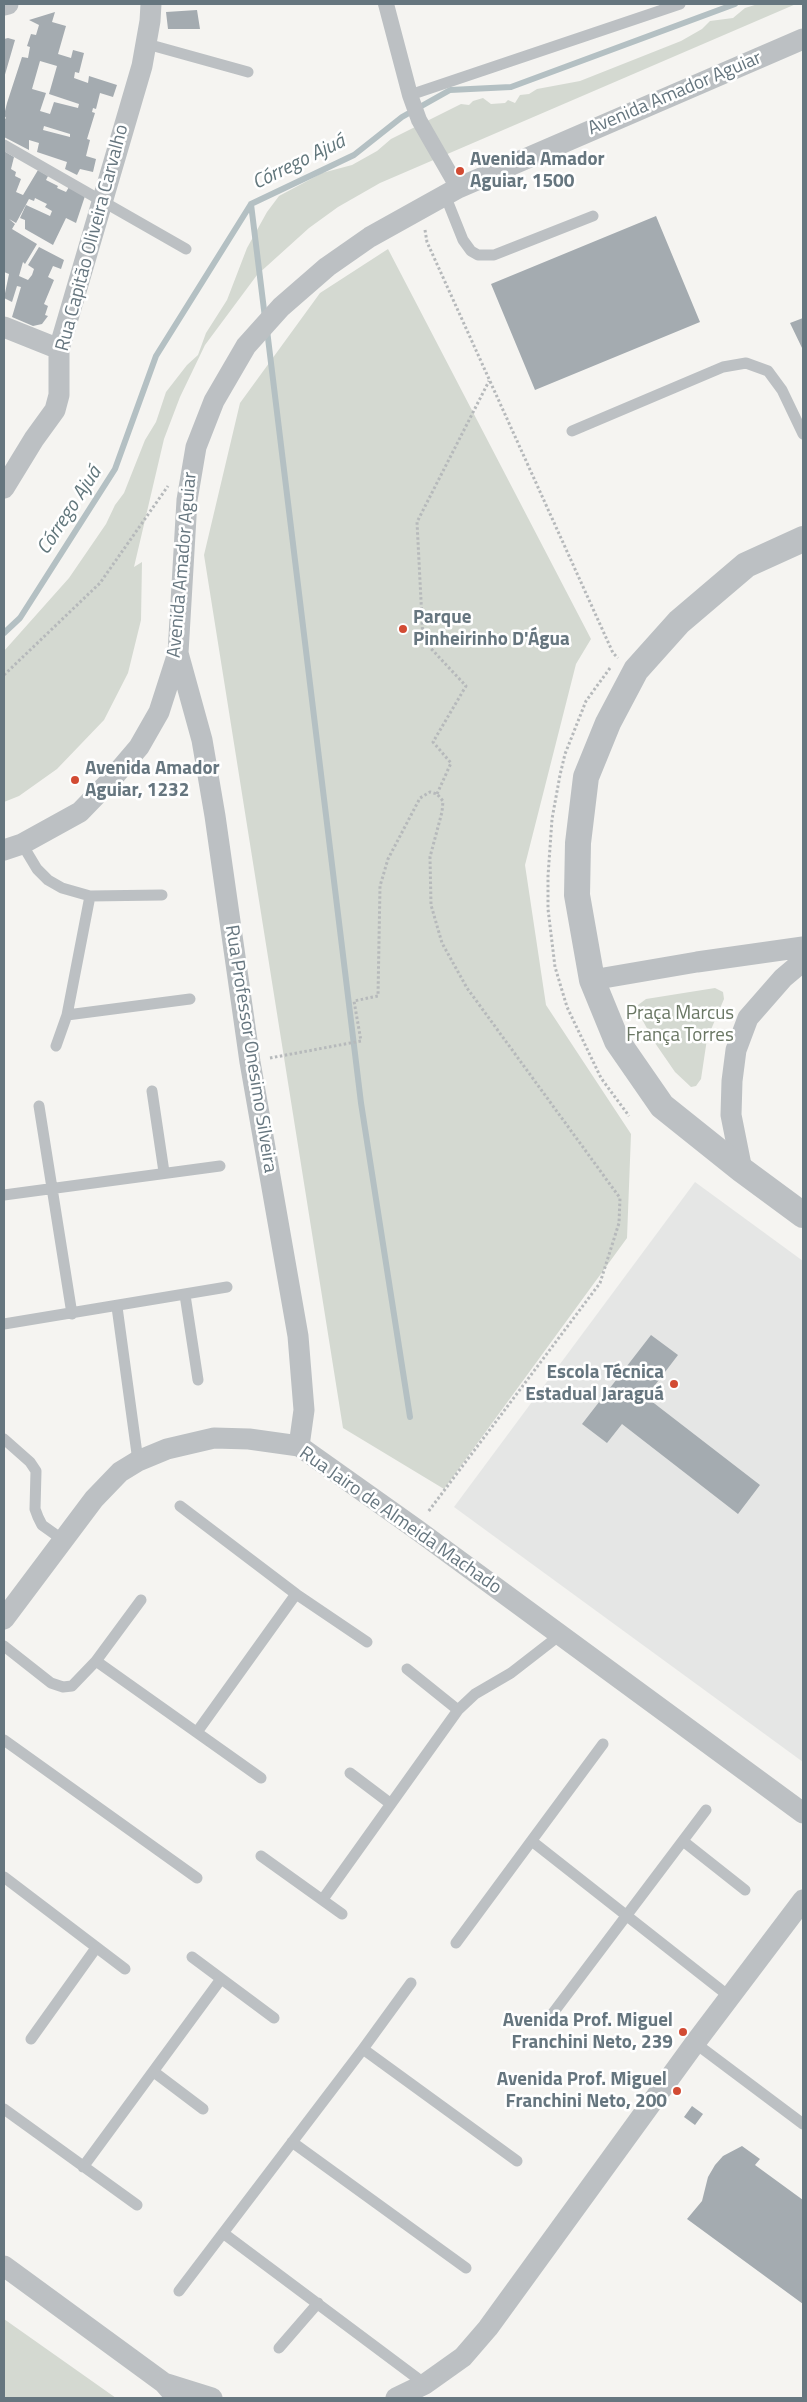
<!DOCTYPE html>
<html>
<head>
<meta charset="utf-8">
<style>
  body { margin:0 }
  #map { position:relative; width:807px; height:2402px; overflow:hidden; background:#f5f4f1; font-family:"Titillium Web",sans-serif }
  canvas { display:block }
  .frame { position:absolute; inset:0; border:5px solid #66767f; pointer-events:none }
</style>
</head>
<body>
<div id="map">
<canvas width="807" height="2402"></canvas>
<div class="frame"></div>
</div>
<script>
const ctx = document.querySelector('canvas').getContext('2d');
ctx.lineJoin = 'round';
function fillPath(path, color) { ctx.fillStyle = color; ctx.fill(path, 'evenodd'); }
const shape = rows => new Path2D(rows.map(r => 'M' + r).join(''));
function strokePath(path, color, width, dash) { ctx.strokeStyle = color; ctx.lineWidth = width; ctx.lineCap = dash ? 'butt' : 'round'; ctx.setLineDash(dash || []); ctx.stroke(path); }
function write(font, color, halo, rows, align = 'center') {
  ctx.font = font + ' "Titillium Web",sans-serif'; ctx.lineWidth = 5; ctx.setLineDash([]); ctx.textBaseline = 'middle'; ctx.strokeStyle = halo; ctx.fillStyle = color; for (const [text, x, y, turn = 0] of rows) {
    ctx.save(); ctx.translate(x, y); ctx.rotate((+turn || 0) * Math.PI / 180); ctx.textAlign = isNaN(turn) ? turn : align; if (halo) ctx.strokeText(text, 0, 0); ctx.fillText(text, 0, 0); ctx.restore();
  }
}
const built = shape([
  [695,1182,803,1261,803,1762,454,1507]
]);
const green = shape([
  [758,4,796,4,380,183,338,207,309,228,257,275,205,345,180,397,164,439,134,567,142,562,141,620,128,673,104,720,57,769,19,796,4,802,4,651,69,578,106,524,115,505,124,493,145,440,156,422,166,392,187,365,198,355,206,333,227,300,247,248,267,212,279,196,322,173,352,165,377,151,391,139,461,104,469,105,473,101,483,98,491,104,505,103,508,100,515,103,520,95,529,94,537,89,580,81,681,41,702,29,710,21,733,18,745,8],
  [388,249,591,639,576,664,525,865,546,1005,631,1134,627,1238,444,1489,343,1428,204,555,240,403,320,293],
  [715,988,723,992,724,999,707,1039,701,1079,696,1086,691,1087,675,1072,655,1043,638,1012,638,1005,646,999],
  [4,2319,116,2398,4,2398]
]);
const stream = shape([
  [251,204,265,318],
  [267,330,361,1103,410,1417],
  [4,633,20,618,115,469,156,356,251,204,354,155,402,117,450,90,511,87,735,4]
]);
const building = shape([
  [197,10,200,29,168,29,166,12],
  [55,12,52,22,66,26,58,54,71,58,73,50,84,53,79,73,75,72,74,78,88,83,89,76,117,85,113,97,100,93,96,109,93,108,92,112,95,113,87,139,90,140,86,156,96,159,93,172,80,169,77,175,65,169,67,162,37,152,39,143,29,140,29,150,4,137,4,120,6,118,4,115,7,103,22,57,28,58,30,47,27,46,31,34,36,35,39,25,29,20],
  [40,61,57,66,49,94,79,104,78,108,54,102,50,114,40,111,46,93,32,89],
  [44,126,70,134,70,137,43,130],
  [8,38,15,40,4,78,4,39],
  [4,151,14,157,11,169,16,172,15,176,21,179,16,192,23,195,38,170,48,176,46,180,58,186,57,188,66,192,69,187,85,196,76,223,66,218,53,245,25,229,25,220,20,218,26,205,50,216,52,211,45,207,47,204,35,198,34,201,29,199,16,223,9,219,15,224,12,229,37,244,25,264,23,262,19,276,28,280,32,275,34,269,28,265,39,247,64,260,61,269,53,266,48,277,54,280,44,304,48,306,45,315,48,316,42,324,33,326,12,317,21,287,17,286,12,302,4,298,9,274,4,272],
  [656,216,700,322,535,390,491,284],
  [803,318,803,350,790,323],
  [651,1335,678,1355,646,1397,760,1485,738,1514,622,1424,607,1443,582,1424],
  [692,2106,703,2114,695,2125,684,2117],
  [742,2146,760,2159,755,2165,803,2200,803,2304,687,2219,702,2201,708,2177,715,2165,723,2156]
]);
const path = shape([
  [425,230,427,242,613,653,618,658],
  [610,668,586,701,565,754,560,775,552,819,548,876,548,909,555,967,567,1007,601,1078,629,1116],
  [4,675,100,583,168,486],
  [437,794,451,763,433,742,466,686,423,640,417,522,489,381],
  [270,1058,361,1041,354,1001,378,996,380,886,388,859,420,798,430,792,437,794,443,801,442,812,430,857,431,905,442,943,467,988,620,1198,619,1223,600,1283,428,1512]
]);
const service = shape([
  [147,44,248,72],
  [410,95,680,4],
  [4,145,186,249],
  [445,195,463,240,471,251,478,255,494,255,593,216],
  [572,431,723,367,746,363,768,371,782,390,803,434],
  [22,844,37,869,48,880,62,888,90,896,162,895],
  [67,1015,190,999],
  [56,1046,67,1015,90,896],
  [152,1091,164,1172],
  [39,1106,72,1314],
  [4,1195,220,1166],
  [185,1295,198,1380],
  [117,1307,138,1461],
  [4,1324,227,1287],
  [4,1439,30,1462,36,1471,35,1509,38,1517,42,1525,63,1540],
  [180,1506,296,1594,197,1732],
  [296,1594,367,1642],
  [4,1646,51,1683,63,1687,72,1686,96,1661,141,1600],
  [96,1661,261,1778],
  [407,1669,458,1710],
  [4,1740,197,1878],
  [350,1773,391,1804],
  [683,1841,745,1890],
  [533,1842,730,1997],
  [261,1856,342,1914],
  [4,1877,125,1969],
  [323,1899,458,1710,475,1694,511,1673,560,1635],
  [456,1943,603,1744],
  [192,1957,274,2018],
  [550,2017,706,1810],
  [31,2039,96,1948],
  [695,2043,803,2124],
  [363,2049,517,2161],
  [154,2072,203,2109],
  [4,2109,137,2205],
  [292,2142,466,2268],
  [83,2167,221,1979],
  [223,2233,425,2384],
  [179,2291,363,2049,411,1983],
  [279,2348,318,2303]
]);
const pedestrian = shape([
  [386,4,410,95,419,120,458,188]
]);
const minor = shape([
  [4,5,8,4],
  [4,327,59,349],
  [4,488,34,439,55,410,59,395,59,349,142,66,150,21,151,4],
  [178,653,202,740,215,816,250,1062,298,1336,304,1410,299,1446],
  [4,850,22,844,80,812,110,781,139,747,159,712,178,653,187,500,196,447,214,401,246,346,281,307,327,267,370,237,458,188,803,39],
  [592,980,697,962,803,947],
  [742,1170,731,1115,732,1081,736,1050,748,1018,783,978,803,961],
  [4,1619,94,1499,120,1472,138,1461,167,1449,214,1438,249,1439,299,1446,416,1529,803,1813],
  [4,2266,164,2383,177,2398],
  [164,2383,212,2398],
  [396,2398,425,2384,463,2357,488,2328,695,2043,803,1900]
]);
const tertiary = shape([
  [803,539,746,565,679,622,636,670,608,723,586,777,578,843,577,895,592,980,617,1041,662,1106,742,1170,803,1215]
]);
const markers = [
  [460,171,5,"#d24b33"],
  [403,629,5,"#d24b33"],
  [75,780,5,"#d24b33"],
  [674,1384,5,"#d24b33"],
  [683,2032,5,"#d24b33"],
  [677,2091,5,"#d24b33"]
];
const streetNames = [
  ["Avenida Amador Aguiar",675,94,-23],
  ["Rua Capitão Oliveira Carvalho",93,238,-75],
  ["Avenida Amador Aguiar",183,565,-85],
  ["Rua Professor Onesimo Silveira",250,1049,81],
  ["Rua Jairo de Almeida Machado",400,1521,35]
];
const poiNames = [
  ["Avenida Amador",470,160],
  ["Aguiar, 1500",470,182],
  ["Parque",413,618],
  ["Pinheirinho D'Água",413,640],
  ["Avenida Amador",85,769],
  ["Aguiar, 1232",85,791],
  ["Escola Técnica",664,1373,"right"],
  ["Estadual Jaraguá",664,1395,"right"],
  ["Avenida Prof. Miguel",673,2021,"right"],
  ["Franchini Neto, 239",673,2043,"right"],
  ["Avenida Prof. Miguel",667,2080,"right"],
  ["Franchini Neto, 200",667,2102,"right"]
];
const parkNames = [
  ["Praça Marcus",680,1014],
  ["França Torres",680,1036]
];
const waterNames = [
  ["Córrego Ajuá",299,163,-26],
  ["Córrego Ajuá",70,511,-57]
];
fillPath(built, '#e5e6e5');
fillPath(green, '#d4d9d1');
strokePath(stream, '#b4c0c3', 6);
fillPath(building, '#a4abb0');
strokePath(path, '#b6b9bb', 3, [2.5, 2.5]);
strokePath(service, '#bcc0c3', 11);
strokePath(pedestrian, '#bcc0c3', 16);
strokePath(minor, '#bcc0c3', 21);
strokePath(tertiary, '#bcc0c3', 26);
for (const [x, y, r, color] of markers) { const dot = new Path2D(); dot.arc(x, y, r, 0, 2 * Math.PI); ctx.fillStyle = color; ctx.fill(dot); strokePath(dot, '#fff', 2); }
write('19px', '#66767f', '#fff', streetNames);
write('bold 19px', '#66767f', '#fff', poiNames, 'left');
write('19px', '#6a7764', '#fff', parkNames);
write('italic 20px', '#62777c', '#fff', waterNames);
</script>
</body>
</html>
